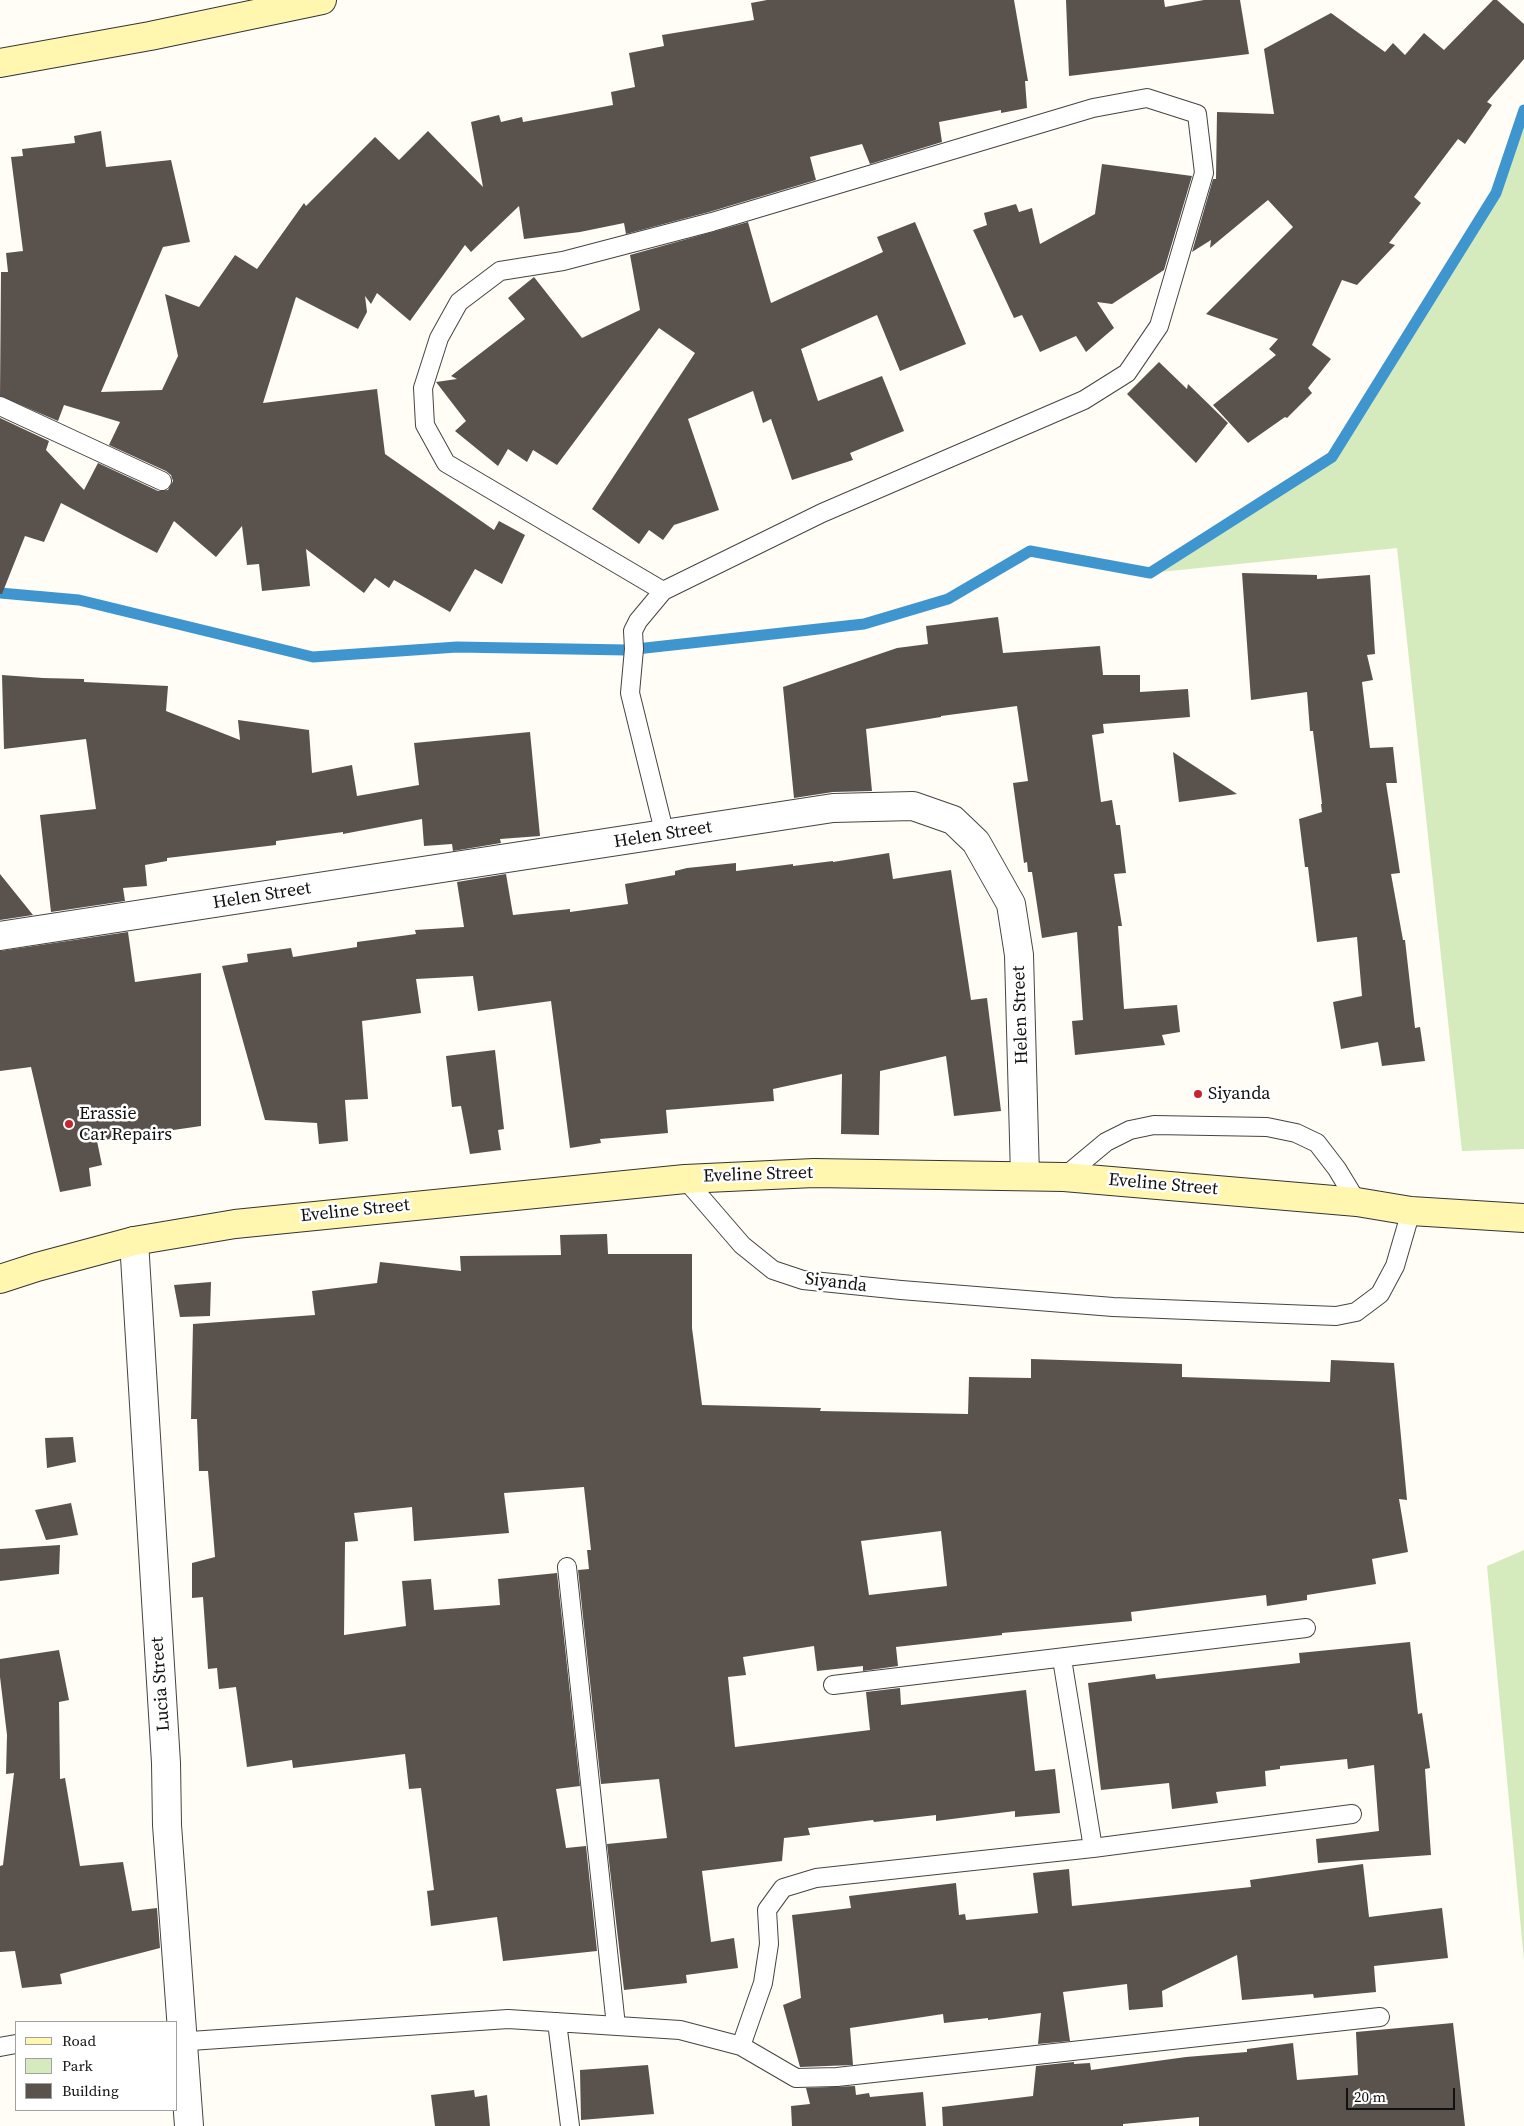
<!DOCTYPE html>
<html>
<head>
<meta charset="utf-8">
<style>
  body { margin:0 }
  #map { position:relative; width:1524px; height:2126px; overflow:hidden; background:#fffdf5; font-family:"Source Serif 4",serif }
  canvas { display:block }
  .legend { position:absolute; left:15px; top:2021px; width:162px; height:90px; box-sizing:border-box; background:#fff; border:1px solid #a0a0a0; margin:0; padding:6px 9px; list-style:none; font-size:15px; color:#111 }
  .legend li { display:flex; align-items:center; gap:10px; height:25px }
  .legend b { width:25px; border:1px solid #a0a0a0 }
  .scale { position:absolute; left:1346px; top:2088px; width:109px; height:22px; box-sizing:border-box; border:2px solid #111; border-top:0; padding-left:6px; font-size:15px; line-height:18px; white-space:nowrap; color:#111; -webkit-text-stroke:4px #fff; paint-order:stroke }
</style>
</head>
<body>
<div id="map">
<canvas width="1524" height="2126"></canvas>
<ul class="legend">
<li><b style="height:6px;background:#fff6b0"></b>Road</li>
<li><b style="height:14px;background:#d5ebbd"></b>Park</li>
<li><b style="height:14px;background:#5a524d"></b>Building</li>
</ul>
<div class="scale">20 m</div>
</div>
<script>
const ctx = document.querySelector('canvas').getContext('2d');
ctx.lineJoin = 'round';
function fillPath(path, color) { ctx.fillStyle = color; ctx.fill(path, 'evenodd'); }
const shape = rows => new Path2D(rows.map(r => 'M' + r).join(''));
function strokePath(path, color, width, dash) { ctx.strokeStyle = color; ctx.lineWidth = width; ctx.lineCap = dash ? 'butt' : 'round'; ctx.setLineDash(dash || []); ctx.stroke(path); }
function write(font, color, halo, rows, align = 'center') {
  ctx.font = font + ' "Source Serif 4",serif'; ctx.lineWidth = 5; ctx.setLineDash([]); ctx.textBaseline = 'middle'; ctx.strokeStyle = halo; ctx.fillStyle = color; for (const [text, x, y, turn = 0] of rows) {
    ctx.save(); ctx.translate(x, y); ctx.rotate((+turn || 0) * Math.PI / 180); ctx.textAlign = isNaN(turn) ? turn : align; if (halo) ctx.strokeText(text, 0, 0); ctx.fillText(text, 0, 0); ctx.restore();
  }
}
const green = shape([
  [1524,110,1524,1149,1462,1151,1397,548,1150,573,1332,457,1496,193],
  [1524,1550,1524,1961,1487,1566]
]);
const stream = shape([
  [0,593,79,600,313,657,457,647,627,650,864,624,948,599,1030,551,1150,573,1332,457,1496,193,1524,110]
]);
const building = shape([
  [767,0,1014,0,1028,81,1025,81,1027,108,1001,113,1001,110,939,122,942,142,870,164,862,144,810,157,816,180,709,212,626,234,624,223,580,232,524,239,519,206,471,252,465,245,410,321,377,293,371,304,365,296,367,312,358,329,296,297,263,403,377,389,385,454,494,530,499,521,525,535,502,584,475,569,450,612,394,580,389,588,375,578,364,593,306,549,310,586,262,591,259,564,247,565,242,526,216,557,174,521,157,553,61,503,44,542,25,536,2,594,0,594,0,418,49,441,46,450,84,490,98,463,158,491,168,490,173,481,171,475,166,471,109,445,120,422,64,405,58,421,0,396,1,272,8,272,6,253,23,251,11,157,23,156,22,149,75,143,74,136,101,131,106,167,171,160,190,242,163,247,101,392,162,390,178,356,165,294,199,307,235,255,257,269,304,203,306,206,375,137,399,160,428,131,483,187,471,122,499,115,501,122,522,117,523,122,613,105,611,92,635,87,629,53,664,46,662,35,754,20,751,3],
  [1066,0,1164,0,1165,7,1204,0,1240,0,1249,54,1069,76],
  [1493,0,1497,0,1524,24,1524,59,1487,102,1492,105,1465,144,1458,139,1414,197,1421,203,1389,243,1395,245,1357,285,1342,280,1312,345,1331,359,1308,388,1312,393,1287,418,1285,417,1248,443,1213,405,1276,355,1269,349,1278,339,1206,314,1293,227,1268,200,1210,248,1211,240,1192,252,1213,179,1216,179,1217,112,1274,114,1264,49,1331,13,1385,52,1393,43,1405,55,1424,33,1444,50],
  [1102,164,1192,176,1164,270,1112,304,1097,302,1114,328,1086,352,1076,336,1040,352,1022,315,1014,318,973,230,987,225,984,213,1016,204,1019,212,1032,208,1040,244,1095,214],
  [748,222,771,303,883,252,877,237,915,222,966,344,900,371,877,315,801,349,818,401,882,376,904,431,850,453,853,460,792,480,771,419,763,423,753,391,688,419,719,510,674,525,663,540,649,530,639,544,592,509,695,353,659,328,557,465,533,450,527,462,508,449,498,466,455,431,466,421,436,382,457,379,451,376,525,319,508,298,534,277,582,338,640,310,630,255],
  [1159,362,1187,389,1188,384,1228,423,1196,463,1127,394],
  [1242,573,1317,575,1317,579,1370,575,1375,654,1367,655,1373,680,1362,682,1370,748,1393,747,1397,783,1386,783,1400,873,1391,874,1403,940,1405,940,1415,1028,1420,1027,1425,1061,1382,1066,1378,1042,1341,1049,1333,1002,1362,996,1357,937,1317,942,1308,867,1305,867,1299,819,1322,812,1321,804,1322,804,1313,731,1310,731,1307,692,1251,700],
  [998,617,1003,653,1100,646,1103,675,1140,675,1140,692,1188,689,1190,717,1103,724,1104,733,1092,735,1101,802,1112,800,1116,825,1120,825,1126,873,1114,874,1122,926,1118,926,1124,1009,1177,1005,1180,1032,1162,1035,1165,1045,1075,1055,1072,1021,1083,1020,1077,932,1042,938,1032,872,1028,872,1027,862,1024,863,1013,783,1028,781,1017,706,941,716,941,717,866,729,872,791,833,792,794,798,783,687,897,648,928,644,926,626],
  [2,675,43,678,84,679,84,682,168,686,166,711,240,740,238,720,309,730,312,773,352,765,357,796,419,785,414,743,530,732,540,836,500,839,501,843,453,851,452,844,424,846,422,819,343,834,343,832,276,841,276,845,167,858,167,861,145,865,147,886,123,888,125,901,51,912,40,815,96,809,86,739,4,749],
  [1173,752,1237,794,1179,802],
  [889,853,893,879,951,870,971,1000,987,998,1001,1111,954,1116,946,1056,880,1071,879,1135,841,1134,842,1074,773,1089,774,1101,666,1110,668,1133,600,1139,601,1143,570,1148,551,1001,478,1011,473,976,416,979,421,1013,362,1021,368,1099,345,1100,348,1141,319,1144,317,1123,265,1120,222,966,248,962,247,954,291,948,293,957,357,947,357,942,416,934,415,930,464,927,457,882,506,874,513,915,570,909,570,912,628,904,625,884,675,875,675,871,687,868,736,863,736,871,793,864,793,866,833,861,833,862],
  [0,874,33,915,0,920],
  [128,932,135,982,201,973,201,1126,97,1141,102,1165,89,1168,91,1186,60,1192,31,1067,0,1071,0,951],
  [495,1050,504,1129,498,1130,501,1150,470,1154,461,1106,452,1107,446,1056],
  [607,1234,608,1254,692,1254,692,1328,702,1405,821,1408,820,1411,968,1414,969,1377,1031,1378,1031,1359,1182,1364,1182,1377,1330,1382,1331,1360,1394,1363,1407,1500,1399,1499,1408,1552,1372,1559,1376,1584,1307,1595,1307,1600,1267,1606,1266,1595,1131,1612,1132,1621,1002,1633,1002,1635,896,1647,898,1666,863,1671,863,1666,817,1671,814,1646,743,1657,746,1675,728,1677,735,1747,870,1730,866,1692,900,1688,901,1705,1026,1690,1035,1771,1055,1769,1060,1813,1015,1817,1015,1811,936,1821,936,1815,874,1822,873,1820,808,1828,810,1835,784,1838,782,1861,702,1871,711,1942,734,1938,738,1968,686,1975,687,1983,624,1990,607,1844,667,1838,659,1779,601,1784,578,1570,589,1569,587,1550,591,1550,584,1487,504,1493,509,1533,414,1541,412,1507,354,1513,358,1541,345,1542,344,1635,406,1626,402,1581,431,1579,434,1610,500,1605,498,1579,557,1573,580,1786,556,1789,566,1848,586,1846,597,1951,503,1961,497,1917,431,1926,427,1891,434,1890,421,1788,409,1789,405,1754,293,1768,292,1760,247,1767,236,1687,219,1689,217,1668,208,1669,203,1597,192,1598,192,1563,215,1557,208,1471,199,1471,197,1419,191,1419,193,1324,315,1315,312,1291,377,1283,380,1262,461,1271,460,1256,561,1255,560,1235],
  [941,1531,947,1586,869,1595,861,1541],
  [211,1282,210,1316,180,1317,174,1285],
  [73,1437,76,1462,47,1468,45,1438],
  [71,1503,78,1535,46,1540,35,1510],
  [60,1545,59,1574,0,1581,0,1549],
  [1410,1642,1418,1714,1422,1713,1430,1768,1425,1769,1431,1855,1318,1863,1316,1839,1379,1831,1374,1765,1348,1769,1347,1759,1280,1766,1280,1769,1265,1771,1266,1786,1216,1792,1218,1803,1172,1809,1169,1783,1101,1790,1088,1683,1155,1674,1156,1679,1300,1663,1299,1653],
  [59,1650,69,1700,59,1702,60,1779,65,1778,80,1866,123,1862,132,1911,157,1908,160,1948,60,1974,62,1984,22,1988,15,1951,0,1952,0,1866,3,1865,14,1773,6,1774,7,1735,0,1677,0,1659],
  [1363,1864,1369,1917,1442,1908,1448,1958,1374,1966,1376,1992,1314,1998,1313,1994,1242,2000,1237,1955,1162,1991,1163,2007,1129,2010,1127,1984,1063,1992,1070,2041,1038,2044,1041,2013,988,2020,988,2018,944,2023,943,2014,850,2028,853,2065,800,2067,783,2005,801,1998,792,1915,851,1908,849,1896,956,1883,959,1915,965,1914,966,1920,1038,1913,1033,1873,1069,1869,1072,1906,1251,1887,1250,1880],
  [1453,2023,1465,2126,1199,2126,1199,2117,1123,2124,1123,2126,943,2126,942,2107,1033,2096,1036,2066,1074,2062,1074,2064,1090,2063,1091,2070,1186,2057,1247,2052,1247,2049,1293,2043,1297,2080,1358,2075,1356,2032],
  [648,2065,654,2114,581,2120,580,2070],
  [855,2086,856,2095,869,2093,870,2097,923,2092,926,2126,792,2126,791,2106,810,2104,806,2088],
  [474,2090,475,2097,487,2095,490,2126,435,2126,431,2095]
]);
const lane = shape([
  [0,406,162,481],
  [663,591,446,463,425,425,423,388,439,338,459,302,500,271,563,261,712,222,1093,108,1147,98,1197,114,1204,173,1159,326,1127,373,1084,400,822,513,663,591,638,621,633,631,634,649,630,693,665,835],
  [1064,1177,1106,1142,1130,1130,1154,1125,1267,1127,1296,1133,1317,1143,1337,1169,1357,1202],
  [685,1179,742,1245,773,1270,803,1280,901,1290,1113,1307,1336,1316,1356,1312,1380,1294,1395,1266,1411,1211],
  [567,1567,616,2026],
  [1062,1659,1093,1848],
  [833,1685,1306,1628],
  [557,2022,570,2126],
  [176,2042,508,2019,680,2030,741,2046,796,2078,837,2077,1380,2017],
  [741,2046,763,1983,769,1944,767,1910,783,1888,816,1878,1093,1848,1352,1814],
  [0,2047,16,2044]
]);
const street = shape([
  [0,936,833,808,913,806,953,820,976,842,1011,904,1019,955,1025,1176],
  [134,1241,166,1763,167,1825,189,2126]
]);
const secondary = shape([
  [0,63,150,36,322,0],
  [0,1279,37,1267,134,1241,235,1224,685,1179,814,1173,1064,1177,1357,1202,1411,1211,1524,1218]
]);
const markers = [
  [1198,1094,5,"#c4262e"],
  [69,1124,5,"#c4262e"]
];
const streetNames = [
  ["Helen Street",663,835,-9],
  ["Helen Street",262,896,-9],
  ["Helen Street",1021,1015,-92],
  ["Eveline Street",758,1175,-2],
  ["Eveline Street",1163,1185,5],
  ["Eveline Street",355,1211,-6],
  ["Siyanda",836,1283,7],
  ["Lucia Street",161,1684,-94]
];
const poiNames = [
  ["Siyanda",1208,1094],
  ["Erassie",79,1114],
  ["Car Repairs",79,1135]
];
fillPath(green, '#d5ebbd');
strokePath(stream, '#3f96cf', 11);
fillPath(building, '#5a524d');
strokePath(lane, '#444', 20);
strokePath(street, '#444', 30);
strokePath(secondary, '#333', 30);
strokePath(lane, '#fff', 18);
strokePath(street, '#fff', 28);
strokePath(secondary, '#fff6b0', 28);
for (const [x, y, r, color] of markers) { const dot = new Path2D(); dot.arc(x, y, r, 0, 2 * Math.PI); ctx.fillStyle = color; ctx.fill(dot); strokePath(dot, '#fff', 2); }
write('18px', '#111', '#fff', streetNames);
write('18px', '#111', '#fff', poiNames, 'left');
</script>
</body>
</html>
